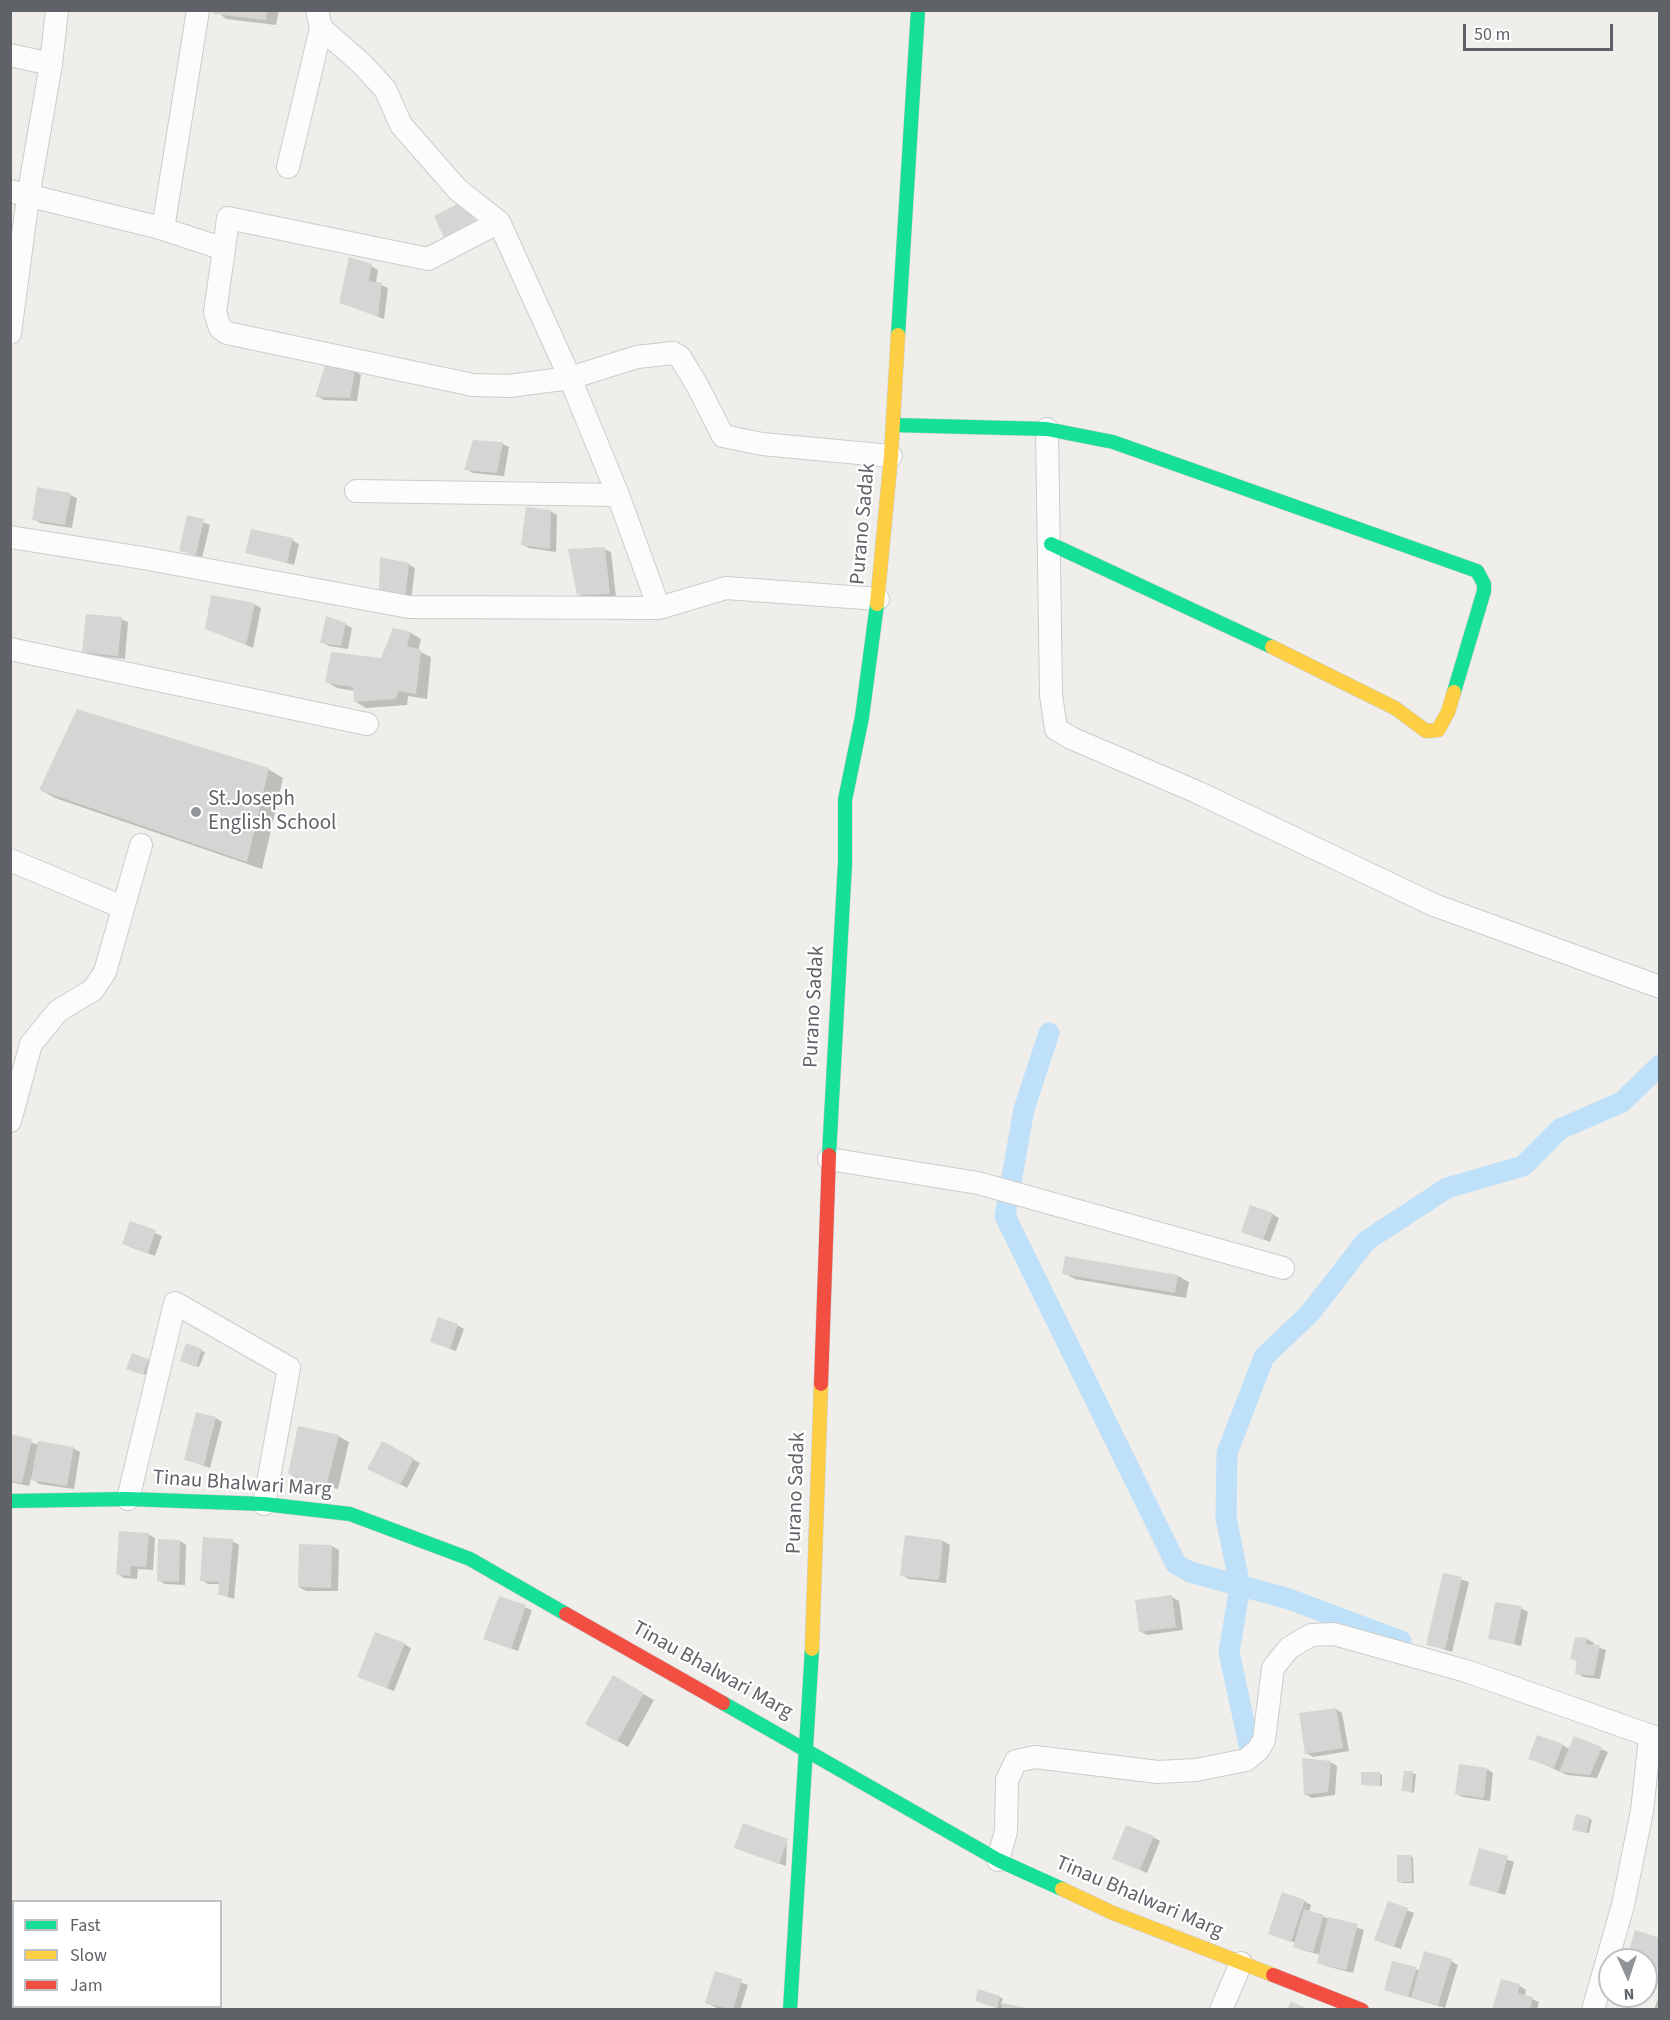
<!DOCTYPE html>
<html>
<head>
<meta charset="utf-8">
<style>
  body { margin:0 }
  #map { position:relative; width:1670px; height:2020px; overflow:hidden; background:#efeeea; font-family:"Source Sans 3",sans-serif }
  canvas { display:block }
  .frame { position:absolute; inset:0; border:12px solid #5f6368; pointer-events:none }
  .legend { position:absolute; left:12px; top:1900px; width:210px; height:108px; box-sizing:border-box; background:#fff; border:2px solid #bfc1c3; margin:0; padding:8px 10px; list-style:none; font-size:18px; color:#5f6368 }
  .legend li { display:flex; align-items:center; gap:12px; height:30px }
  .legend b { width:30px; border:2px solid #bfc1c3 }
  .north { position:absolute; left:1598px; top:1948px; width:60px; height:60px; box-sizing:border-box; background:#fff; border:2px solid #bfc1c3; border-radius:50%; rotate:177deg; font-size:16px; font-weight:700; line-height:24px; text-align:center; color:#5f6368 }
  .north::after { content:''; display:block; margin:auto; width:21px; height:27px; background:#919496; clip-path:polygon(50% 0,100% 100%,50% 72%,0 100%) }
  .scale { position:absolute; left:1463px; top:24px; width:150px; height:27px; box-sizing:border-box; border:3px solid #5f6368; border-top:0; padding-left:8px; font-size:18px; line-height:21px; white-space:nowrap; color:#5f6368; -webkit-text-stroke:4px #fff; paint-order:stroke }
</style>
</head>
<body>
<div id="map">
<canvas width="1670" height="2020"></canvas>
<div class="frame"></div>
<ul class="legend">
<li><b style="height:8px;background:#16e098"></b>Fast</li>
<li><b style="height:8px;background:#ffcf43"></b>Slow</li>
<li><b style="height:8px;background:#f24e42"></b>Jam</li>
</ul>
<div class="north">N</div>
<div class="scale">50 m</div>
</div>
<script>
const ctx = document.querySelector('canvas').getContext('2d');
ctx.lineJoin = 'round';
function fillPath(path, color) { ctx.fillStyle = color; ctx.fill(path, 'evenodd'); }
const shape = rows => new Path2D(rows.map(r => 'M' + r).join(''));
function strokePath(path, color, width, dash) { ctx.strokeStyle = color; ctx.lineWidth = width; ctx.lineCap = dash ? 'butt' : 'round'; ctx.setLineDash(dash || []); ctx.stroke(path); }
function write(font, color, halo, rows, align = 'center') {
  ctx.font = font + ' "Source Sans 3",sans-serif'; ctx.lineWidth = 4.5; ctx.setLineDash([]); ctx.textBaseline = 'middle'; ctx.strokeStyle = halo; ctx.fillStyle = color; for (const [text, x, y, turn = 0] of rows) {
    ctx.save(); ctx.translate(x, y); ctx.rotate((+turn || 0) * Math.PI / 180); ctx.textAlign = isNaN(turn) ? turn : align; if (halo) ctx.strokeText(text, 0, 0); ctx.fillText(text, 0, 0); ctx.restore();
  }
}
const shadow = shape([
  [215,10,279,10,276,25,226,19],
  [371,266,378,270,376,283,388,288,384,319,340,302],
  [354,371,361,375,357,401,324,400,317,396],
  [474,442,503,444,509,447,504,476,473,473,466,469],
  [70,495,77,498,72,528,40,523,34,519],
  [550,511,557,515,556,552,529,548,522,544],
  [188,517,210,525,202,558,181,550],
  [292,540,299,544,294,565,247,552],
  [604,549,611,552,616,597,585,598,578,594],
  [408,564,415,568,411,601,380,591],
  [254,604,261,608,253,648,206,628],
  [121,619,128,622,125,659,91,655,84,651],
  [345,624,352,628,348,649,329,646,322,642],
  [394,630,411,633,421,639,418,651,431,657,427,699,408,696,407,705,366,708,356,702,355,691,337,688,327,682,382,660],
  [268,769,283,778,262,869,55,798,41,790],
  [1272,1214,1279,1218,1270,1242,1243,1231],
  [131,1223,162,1236,155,1256,130,1247],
  [1066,1257,1178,1276,1189,1282,1186,1298,1075,1279,1064,1273],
  [457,1325,464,1329,456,1351,431,1341],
  [187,1345,205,1352,199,1367,184,1362],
  [148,1360,151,1362,146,1375,131,1370],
  [216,1418,222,1422,210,1468,185,1459],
  [10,1436,39,1445,73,1448,80,1452,74,1489,39,1484,31,1478,29,1486,10,1482],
  [338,1436,349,1442,338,1489,325,1486,323,1492,314,1490,304,1484,304,1481,289,1474],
  [382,1443,420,1463,407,1488,369,1468],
  [148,1534,155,1538,153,1570,138,1569,137,1579,124,1578,117,1574],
  [906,1537,943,1541,950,1545,946,1583,909,1579,902,1575],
  [180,1541,186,1545,185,1585,165,1584,158,1580],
  [232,1541,239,1545,234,1599,219,1594,220,1584,208,1584,201,1580],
  [332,1546,339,1550,338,1591,306,1591,299,1587],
  [1444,1574,1469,1582,1452,1652,1428,1644],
  [1172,1597,1179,1601,1183,1630,1147,1635,1140,1631],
  [500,1598,532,1610,518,1651,485,1638],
  [1521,1608,1528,1612,1521,1646,1489,1638],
  [1587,1639,1594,1643,1593,1646,1606,1650,1600,1679,1583,1677,1577,1673,1578,1662,1572,1658],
  [404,1644,411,1648,394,1691,366,1680],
  [613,1677,654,1700,628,1747,587,1724],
  [1336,1709,1342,1713,1349,1751,1313,1757,1306,1753],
  [1562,1745,1570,1749,1601,1749,1608,1752,1597,1778,1567,1775,1530,1758],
  [1330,1762,1337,1766,1335,1795,1312,1798,1305,1794],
  [1487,1769,1493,1773,1490,1801,1463,1797,1457,1794],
  [1406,1772,1416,1774,1414,1793,1403,1790],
  [1379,1773,1382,1775,1382,1786,1362,1784],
  [1589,1818,1592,1820,1589,1833,1577,1831],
  [1153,1837,1160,1841,1147,1873,1114,1859],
  [787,1840,786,1866,743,1851],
  [1480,1850,1514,1862,1505,1895,1471,1884],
  [1411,1856,1413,1858,1414,1883,1402,1883,1399,1881],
  [1304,1901,1311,1905,1309,1912,1364,1930,1353,1973,1326,1966,1319,1962,1321,1955,1302,1950,1295,1946,1296,1943,1270,1933],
  [1389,1903,1414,1913,1401,1949,1383,1943],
  [1451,1961,1458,1965,1445,2008,1386,1990,1416,1969,1420,1971],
  [716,1973,748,1985,740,2010,722,2010,706,2003],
  [1520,1986,1526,1990,1525,1996,1539,2002,1537,2010,1494,2010],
  [979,1991,1000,1997,1003,1999,1001,2004,1027,2010,1003,2010,979,2002],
  [1658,1998,1660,2010,1654,2010],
  [23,2006,63,2006,64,2010,24,2010]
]);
const canal = shape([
  [1049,1033,1024,1109,1005,1216,1176,1564,1190,1572,1289,1599,1401,1641],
  [1249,1745,1229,1652,1240,1586,1226,1518,1227,1453,1264,1357,1310,1313,1366,1241,1447,1188,1523,1166,1560,1129,1622,1102,1660,1065]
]);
const building = shape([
  [214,10,267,10,266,20,213,14],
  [465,200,476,221,445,240,434,216],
  [349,257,372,264,369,281,382,283,378,316,339,303],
  [327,359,355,370,350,398,315,397],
  [473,440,503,442,497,473,464,470],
  [37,487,71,493,65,525,32,520],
  [526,507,551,510,550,549,521,545],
  [187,515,204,519,196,555,179,551],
  [251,529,293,538,287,563,245,553],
  [605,547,610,594,577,595,568,549],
  [380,557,409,563,405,599,379,592],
  [211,595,255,603,246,645,205,629],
  [86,614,122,617,118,656,82,652],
  [326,616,346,623,341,646,320,643],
  [393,628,411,632,407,646,421,650,416,694,398,691,396,699,354,702,353,687,325,683,331,652,381,658],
  [77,709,269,768,247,862,39,790],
  [1250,1205,1273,1213,1263,1240,1241,1232],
  [130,1221,156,1230,148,1253,122,1244],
  [1065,1256,1178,1275,1175,1293,1062,1274],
  [438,1317,458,1324,450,1349,430,1342],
  [186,1343,202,1349,196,1367,180,1361],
  [132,1353,149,1359,143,1375,126,1369],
  [196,1412,216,1417,204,1465,184,1460],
  [298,1426,339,1435,327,1484,314,1481,313,1487,302,1485,303,1478,288,1474],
  [10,1434,32,1439,22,1483,10,1481],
  [38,1441,74,1447,67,1486,31,1480],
  [382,1441,414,1458,400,1485,367,1469],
  [119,1531,149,1533,146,1567,131,1566,130,1576,116,1575],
  [905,1535,943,1540,939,1580,900,1576],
  [203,1537,233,1539,228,1596,218,1595,219,1582,200,1581],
  [158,1539,180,1540,179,1582,157,1581],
  [299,1544,332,1545,331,1588,298,1587],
  [1443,1573,1462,1577,1445,1649,1426,1645],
  [1172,1595,1176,1627,1139,1632,1135,1600],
  [499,1596,526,1605,511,1649,483,1639],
  [1495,1602,1522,1606,1514,1644,1488,1639],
  [375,1632,405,1643,387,1688,357,1677],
  [1575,1637,1588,1638,1586,1644,1600,1645,1594,1676,1575,1674,1577,1660,1570,1659],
  [613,1675,644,1693,617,1742,585,1724],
  [1336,1708,1343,1748,1305,1754,1299,1713],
  [1537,1735,1563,1744,1554,1768,1528,1759],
  [1574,1736,1602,1747,1590,1775,1559,1772],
  [1302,1758,1331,1761,1328,1792,1304,1795],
  [1459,1764,1487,1768,1484,1798,1455,1794],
  [1404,1771,1413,1771,1412,1792,1401,1791],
  [1361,1772,1380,1772,1380,1786,1361,1785],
  [1576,1814,1590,1817,1586,1833,1572,1830],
  [743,1823,788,1839,779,1864,734,1848],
  [1126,1825,1154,1836,1140,1870,1112,1859],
  [1479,1848,1508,1856,1498,1893,1469,1885],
  [1397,1855,1411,1855,1412,1882,1397,1882],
  [1282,1892,1305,1900,1291,1942,1268,1934],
  [1388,1901,1408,1908,1394,1947,1374,1940],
  [1304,1909,1324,1915,1313,1952,1293,1947],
  [1328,1917,1358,1924,1346,1970,1317,1963],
  [10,1920,14,1920,14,1959,10,1959],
  [1635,1930,1660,1938,1660,1971,1646,1967,1646,1960,1626,1960],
  [1424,1951,1452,1959,1438,2005,1411,1998],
  [1392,1961,1417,1967,1408,1997,1384,1990],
  [715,1971,742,1979,733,2010,705,2003],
  [1501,1979,1520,1984,1518,1993,1533,1997,1530,2010,1492,2010],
  [978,1989,1000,1996,997,2008,975,2001],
  [1291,2001,1309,2010,1287,2010],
  [1003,2003,1027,2008,1026,2010,1001,2010],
  [22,2006,57,2006,57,2010,22,2010]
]);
const street = shape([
  [317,10,321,28,361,63,385,89,401,125,458,190,499,222,570,378,618,495,659,608],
  [10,55,51,64,28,197,10,333],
  [51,64,57,10],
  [288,167,321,28],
  [10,191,157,227,224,249,215,312,220,328,227,333,473,385,509,386,570,378,637,357,673,353,680,357,697,385,723,436,762,444,891,456],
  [163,229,198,10],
  [224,249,228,218,428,259,499,222],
  [1047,429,1051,695,1056,729,1071,738,1197,792,1434,905,1660,987],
  [356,491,618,495],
  [10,537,143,558,409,607,659,608,726,588,878,599],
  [10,649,367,724],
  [10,860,122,907],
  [10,1121,31,1044,58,1011,93,990,105,972,141,845],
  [829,1159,978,1183,1283,1268],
  [128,1499,175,1303,289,1368,264,1504],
  [998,1860,1006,1831,1007,1780,1016,1761,1035,1757,1158,1772,1196,1770,1246,1760,1258,1750,1264,1740,1273,1668,1289,1648,1311,1635,1334,1634,1466,1671,1660,1739],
  [1221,2010,1241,1963],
  [1593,2010,1623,1905,1642,1811,1650,1737]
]);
const fast = shape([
  [898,335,918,10],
  [893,425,1047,429,1113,442,1477,571,1484,584,1484,591,1454,692],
  [1051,544,1272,647],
  [829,1155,845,863,845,800,862,717,877,604],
  [10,1501,128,1499,264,1504,350,1514,470,1559,566,1614],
  [723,1703,998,1860,1062,1889],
  [790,2010,812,1649]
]);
const slow = shape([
  [877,604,891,456,898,335],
  [1272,647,1395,708,1426,731,1438,730,1448,712,1454,692],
  [812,1649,821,1384],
  [1062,1889,1113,1913,1273,1975]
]);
const jam = shape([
  [821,1384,829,1155],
  [566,1614,723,1703],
  [1273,1975,1362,2010]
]);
const markers = [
  [196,812,6,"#919496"]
];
const streetNames = [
  ["Purano Sadak",864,524,-85],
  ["Purano Sadak",815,1007,-87],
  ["Tinau Bhalwari Marg",242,1485,4],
  ["Purano Sadak",797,1493,-88],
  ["Tinau Bhalwari Marg",712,1671,29],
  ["Tinau Bhalwari Marg",1139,1898,23]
];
const poiNames = [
  ["St.Joseph",208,800],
  ["English School",208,824]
];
fillPath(shadow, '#0003');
strokePath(canal, '#bfe0f9', 21);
fillPath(building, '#d6d5d3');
strokePath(street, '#cbcccc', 24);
strokePath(fast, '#cacacb', 15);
strokePath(slow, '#cacacb', 15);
strokePath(jam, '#cacacb', 15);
strokePath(street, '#fdfcfc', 22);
strokePath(fast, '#16e098', 14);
strokePath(slow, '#ffcf43', 14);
strokePath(jam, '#f24e42', 14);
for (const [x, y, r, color] of markers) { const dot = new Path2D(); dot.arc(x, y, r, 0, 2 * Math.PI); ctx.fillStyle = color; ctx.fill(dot); strokePath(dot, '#fff', 2); }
write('21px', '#5f6368', '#fff', streetNames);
write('21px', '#5f6368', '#fff', poiNames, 'left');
</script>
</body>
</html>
